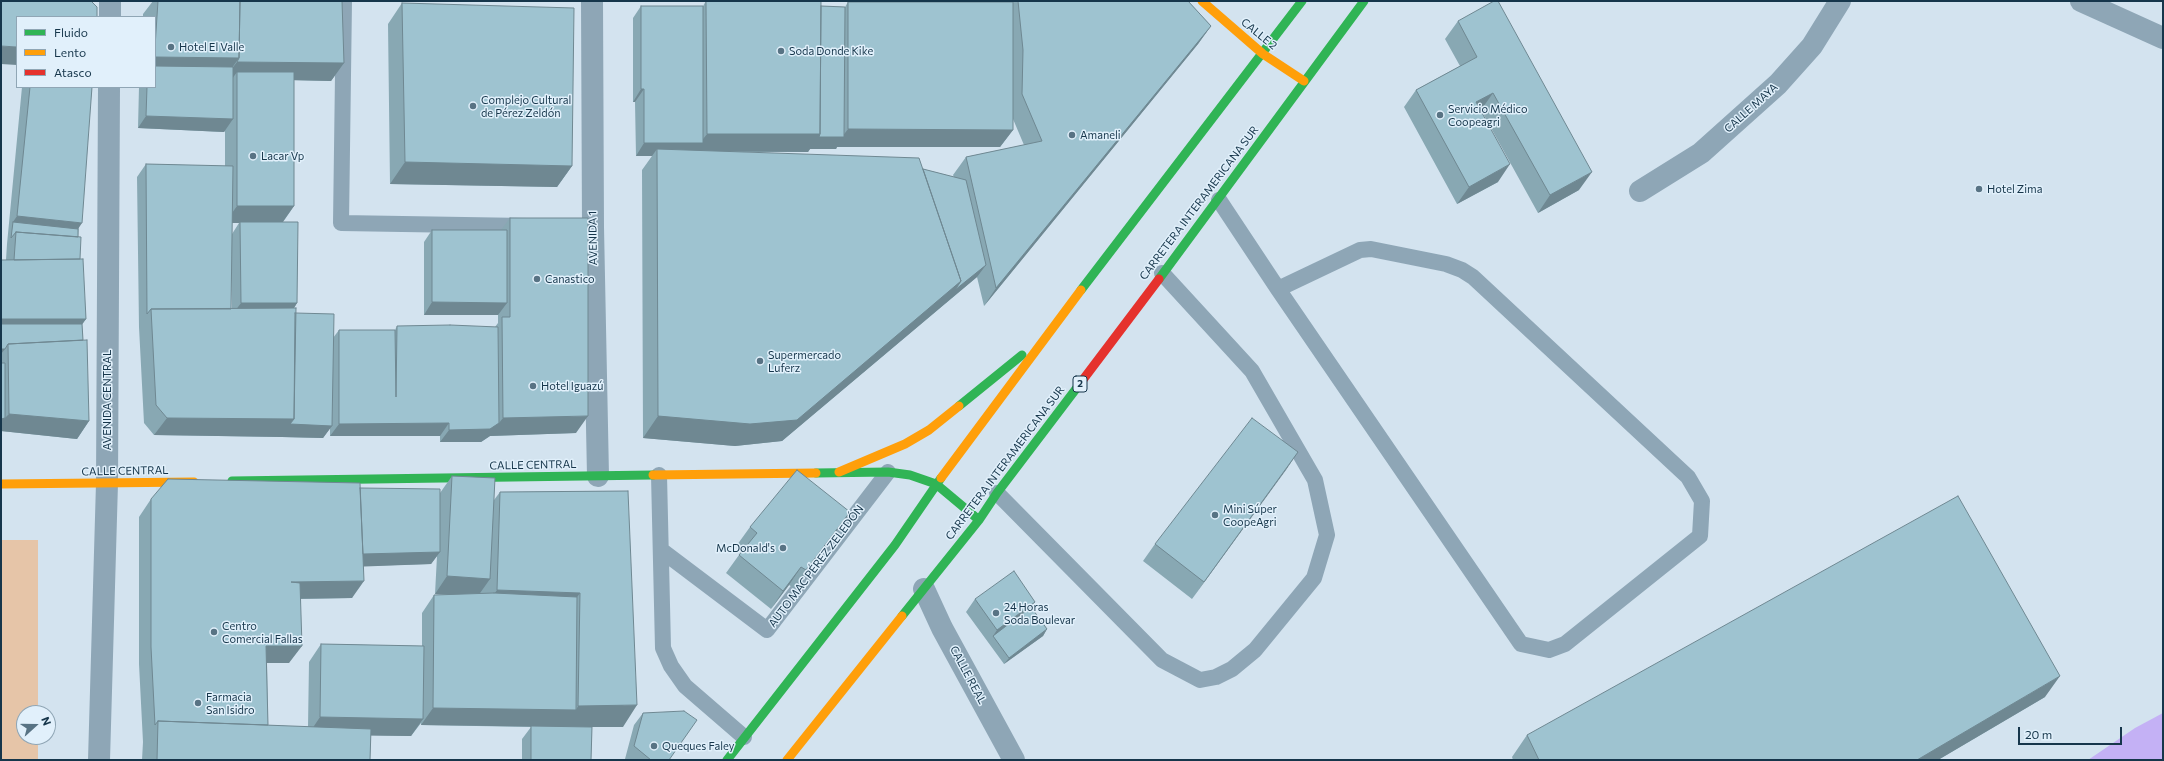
<!DOCTYPE html>
<html>
<head>
<meta charset="utf-8">
<style>
  body { margin:0 }
  #map { position:relative; width:2164px; height:761px; overflow:hidden; background:#d3e3ef; font-family:Commissioner,sans-serif }
  canvas { display:block }
  .frame { position:absolute; inset:0; border:2px solid #16364b; pointer-events:none }
  .legend { position:absolute; left:16px; top:16px; width:140px; height:72px; box-sizing:border-box; background:#e1f0fb; border:1px solid #90a6b5; margin:0; padding:5px 7px; list-style:none; font-size:12px; color:#16364b }
  .legend li { display:flex; align-items:center; gap:8px; height:20px }
  .legend b { width:20px; border:1px solid #90a6b5 }
  .north { position:absolute; left:16px; top:705px; width:40px; height:40px; box-sizing:border-box; background:#e1f0fb; border:1px solid #90a6b5; border-radius:50%; rotate:69deg; font-size:11px; font-weight:700; line-height:16px; text-align:center; color:#16364b }
  .north::after { content:''; display:block; margin:auto; width:14px; height:18px; background:#587384; clip-path:polygon(50% 0,100% 100%,50% 72%,0 100%) }
  .scale { position:absolute; left:2018px; top:727px; width:104px; height:18px; box-sizing:border-box; border:2px solid #16364b; border-top:0; padding-left:5px; font-size:12px; line-height:14px; white-space:nowrap; color:#16364b; -webkit-text-stroke:3px #e1f0fb; paint-order:stroke }
</style>
</head>
<body>
<div id="map">
<canvas width="2164" height="761"></canvas>
<div class="frame"></div>
<ul class="legend">
<li><b style="height:5px;background:#30b455"></b>Fluido</li>
<li><b style="height:5px;background:#ff9f0a"></b>Lento</li>
<li><b style="height:5px;background:#e5322d"></b>Atasco</li>
</ul>
<div class="north">N</div>
<div class="scale">20 m</div>
</div>
<script>
const ctx = document.querySelector('canvas').getContext('2d');
ctx.lineJoin = 'round';
function fillPath(path, color) { ctx.fillStyle = color; ctx.fill(path, 'evenodd'); }
const shape = rows => new Path2D(rows.map(r => 'M' + r).join(''));
function strokePath(path, color, width, dash) { ctx.strokeStyle = color; ctx.lineWidth = width; ctx.lineCap = dash ? 'butt' : 'round'; ctx.setLineDash(dash || []); ctx.stroke(path); }
function write(font, color, halo, rows, align = 'center') {
  ctx.font = font + ' Commissioner,sans-serif'; ctx.lineWidth = 3; ctx.setLineDash([]); ctx.textBaseline = 'middle'; ctx.strokeStyle = halo; ctx.fillStyle = color; for (const [text, x, y, turn = 0] of rows) {
    ctx.save(); ctx.translate(x, y); ctx.rotate((+turn || 0) * Math.PI / 180); ctx.textAlign = isNaN(turn) ? turn : align; if (halo) ctx.strokeText(text, 0, 0); ctx.fillText(text, 0, 0); ctx.restore();
  }
}
const green = shape([
  [1,540,38,540,38,713,24,713,24,737,38,737,38,760,1,760]
]);
const water = shape([
  [2163,713,2163,760,2088,760,2135,728]
]);
const lane = shape([
  [344,1,341,223,526,226],
  [1219,200,1278,289,1521,644,1549,650,1565,644,1700,536,1702,501,1688,477,1473,277,1462,270,1446,264,1371,249,1360,250,1278,289],
  [659,475,663,648,671,666,685,686,744,737],
  [997,493,1162,660,1200,680,1216,677,1232,669,1255,650,1314,578,1327,535,1315,480,1252,371,1162,273],
  [661,550,767,630,888,472]
]);
const street = shape([
  [592,1,593,227,598,476],
  [2081,1,2163,38],
  [110,17,110,1],
  [1640,191,1701,153,1778,84,1812,46,1840,1],
  [924,589,942,628,1014,760],
  [99,760,107,483,109,87]
]);
const fast = shape([
  [1159,279,1364,1],
  [1081,290,1302,1],
  [959,406,1022,355],
  [816,473,888,472,910,475,936,484,979,520],
  [232,481,653,475],
  [902,616,979,520,997,493,1082,381],
  [727,760,895,545,941,478]
]);
const slow = shape([
  [1202,1,1263,54,1304,81],
  [839,472,905,444,929,430,959,406],
  [653,475,816,473],
  [941,478,1081,290],
  [1,484,194,482],
  [787,760,902,616]
]);
const jam = shape([
  [1082,381,1159,279]
]);
const wall = shape([
  [153,1,342,1,344,63,331,81,294,80,294,206,283,222,297,303,294,308,295,313,333,338,339,330,395,330,397,326,495,327,498,323,498,315,424,315,424,242,432,230,501,230,510,218,576,433,490,436,481,442,440,442,440,436,330,436,330,428,323,438,282,437,154,435,144,423,139,327,137,177,146,164,225,166,225,131,224,132,138,128,139,87,155,87,155,17,143,17,143,14],
  [232,223,239,223,232,234],
  [232,251,232,309,231,309],
  [706,1,821,6,845,7,848,2,1009,2,1010,1,1188,1,1211,26,1198,44,984,306,977,277,946,303,782,441,735,446,643,438,642,170,652,156,636,156,635,102,633,102,633,18,641,6,703,6],
  [1013,119,1024,145,966,157,953,175,954,177,923,169,735,152,808,152,810,149,836,149,837,147,1000,147,1013,130],
  [402,3,572,166,557,187,390,184,388,24],
  [1458,21,1579,190,1538,213,1481,110,1498,182,1457,204,1404,107,1416,90,1460,66,1445,39],
  [22,87,92,87,78,237,86,319,82,324,83,340,89,421,77,439,1,431,1,260,6,260,7,244],
  [1298,452,1192,599,1143,561,1155,544],
  [452,476,494,500,500,492,628,491,623,727,592,727,591,760,522,760,522,739,531,727,421,725,421,723,411,736,371,735,370,760,142,760,143,742,139,664,139,517,151,499,360,488,440,493],
  [437,556,435,594,452,595,434,595,422,613,422,646,321,644,309,662,308,727,268,725,267,663,289,663,301,599,352,598,364,566,431,564],
  [750,527,838,529,794,588,789,585,771,609,726,573,739,555,744,550,737,545],
  [975,599,1035,602,1031,607,1047,629,1043,636,1004,664,966,612],
  [2045,697,1938,760,1513,760,1512,757,1527,735],
  [643,713,669,760,626,760,625,759,634,725]
]);
const shadedWall = shape([
  [1211,26,1198,44,984,306,996,288],
  [1,46,17,47,17,65,1,64],
  [155,57,239,58,224,79,155,78],
  [237,62,344,63,331,81,237,79,237,72,232,79,224,79],
  [641,89,644,89,635,102,633,102],
  [1493,93,1481,110,1476,102],
  [146,116,233,119,224,132,138,128],
  [848,129,1013,130,1000,147,837,147,836,149,810,149,808,152,697,151,657,149,652,156,636,156,644,143,700,143,707,134,820,134,842,137],
  [405,162,572,166,557,187,390,184],
  [1510,164,1498,182,1457,204,1469,187],
  [1592,172,1579,190,1538,213,1550,195],
  [237,206,294,206,282,223,240,222,239,223,225,223],
  [17,216,82,223,74,235,13,222],
  [986,265,977,277,946,303,782,441,735,446,643,438,658,416,961,281],
  [432,302,507,303,498,315,424,315],
  [241,303,297,303,289,316,232,315],
  [1,319,86,319,74,336,1,336],
  [1,349,5,349,1,354],
  [9,414,89,421,77,439,1,431,1,419,5,418],
  [588,416,576,433,490,436,481,442,440,442,449,430,499,423,503,418],
  [167,418,294,419,332,426,323,438,282,437,154,435],
  [449,423,440,436,330,436,339,424],
  [1298,452,1286,470,1192,599,1204,582],
  [850,512,838,529,794,588,806,570],
  [440,552,431,564,351,567,359,554],
  [801,567,789,585,771,609,783,591],
  [447,576,490,579,478,596,435,594],
  [364,581,352,598,279,599,291,582],
  [497,590,580,593,565,615,482,611],
  [1035,602,1026,614,993,636,997,630],
  [1047,629,1043,636,1004,664,1009,658],
  [266,646,302,646,289,663,254,663],
  [2060,676,2045,697,1938,760,1917,760],
  [637,705,623,727,563,727,421,725,433,708,576,710,578,706],
  [320,717,423,719,411,736,308,735]
]);
const building = shape([
  [1,1,91,1,97,7,97,17,17,17,17,47,1,46,1,1],
  [158,1,240,1,239,58,155,57,155,47,158,1],
  [240,1,342,1,344,63,237,62,239,58,240,1],
  [706,1,821,1,820,134,707,134,706,1],
  [1018,1,1188,1,1211,26,996,288,966,157,1042,141,1022,94,1023,50,1018,1],
  [1494,1,1498,1,1592,172,1550,195,1493,93,1476,102,1510,164,1469,187,1416,90,1477,57,1458,21,1494,1],
  [848,2,1013,2,1013,130,848,129,848,2],
  [402,3,574,8,572,166,405,162,402,3],
  [641,6,703,6,703,143,644,143,644,89,641,89,641,6],
  [821,6,845,7,844,137,819,137,820,134,821,6],
  [155,66,233,67,233,119,146,116,147,87,155,87,155,66],
  [237,72,294,72,294,206,237,206,237,72],
  [30,87,92,87,82,223,17,216,30,87],
  [657,149,919,158,961,281,797,420,750,424,658,416,657,149],
  [146,164,233,166,231,309,151,309,147,314,146,164],
  [923,169,966,180,986,265,955,290,961,281,923,169],
  [510,218,588,218,588,416,503,418,502,317,510,317,510,218],
  [13,222,78,229,78,237,16,232,11,238,13,222],
  [240,222,298,222,297,303,241,303,240,222],
  [432,230,507,230,507,303,432,302,432,230],
  [16,232,81,237,80,259,14,260,16,232],
  [83,259,86,319,1,319,1,260,83,259],
  [296,308,294,419,167,418,156,405,151,309,296,308],
  [295,313,334,314,332,426,290,424,294,419,295,313],
  [1,324,82,324,83,340,8,344,5,349,1,349,1,324],
  [450,325,498,327,499,423,490,429,449,430,449,423,339,424,339,330,395,330,396,397,397,326,450,325],
  [87,340,89,421,9,414,8,344,87,340],
  [1,363,5,363,5,418,1,419,1,363],
  [1252,418,1298,452,1204,582,1155,544,1252,418],
  [797,470,850,512,806,570,801,567,783,591,739,555,757,533,750,527,797,470],
  [452,476,495,478,490,579,447,576,452,476],
  [168,479,360,483,364,581,291,582,300,583,302,646,266,646,268,725,158,721,155,725,151,647,151,499,168,479],
  [360,488,440,489,440,552,363,554,360,488],
  [628,491,637,705,578,706,580,593,497,590,500,492,628,491],
  [1958,496,2060,676,1917,760,1539,760,1527,735,1958,496],
  [1014,571,1035,602,997,630,975,599,1014,571],
  [494,593,577,597,576,710,433,708,434,595,494,593],
  [1031,607,1047,629,1009,658,993,636,1031,607],
  [321,644,424,646,423,719,320,717,321,644],
  [684,711,697,720,669,760,651,760,634,746,643,713,684,711],
  [158,721,371,729,370,760,157,760,158,721],
  [531,726,592,727,591,760,531,760,531,726]
]);
const markers = [
  [171,47,4,"#587384"],
  [781,51,4,"#587384"],
  [473,106,4,"#587384"],
  [1440,115,4,"#587384"],
  [1072,135,4,"#587384"],
  [253,156,4,"#587384"],
  [1979,189,4,"#587384"],
  [537,279,4,"#587384"],
  [760,361,4,"#587384"],
  [533,386,4,"#587384"],
  [1215,515,4,"#587384"],
  [783,548,4,"#587384"],
  [996,613,4,"#587384"],
  [214,632,4,"#587384"],
  [198,703,4,"#587384"],
  [654,746,4,"#587384"]
];
const shields = [
  [1080,384,14]
];
const shieldNames = [
  ["2",1080,384]
];
const streetNames = [
  ["CALLE 2",1259,34,39],
  ["CALLE MAYA",1751,108,-42],
  ["CARRETERA INTERAMERICANA SUR",1199,203,-53],
  ["AVENIDA 1",593,238,-91],
  ["AVENIDA CENTRAL",107,400,-90],
  ["CARRETERA INTERAMERICANA SUR",1005,463,-53],
  ["CALLE CENTRAL",533,465,-1],
  ["CALLE CENTRAL",125,471,-1],
  ["AUTO MAC PÉREZ ZELEDÓN",816,566,-53],
  ["CALLE REAL",968,675,62]
];
const poiNames = [
  ["Hotel El Valle",179,47],
  ["Soda Donde Kike",789,51],
  ["Complejo Cultural",481,100],
  ["de Pérez Zeldón",481,113],
  ["Servicio Médico",1448,109],
  ["Coopeagri",1448,122],
  ["Amaneli",1080,135],
  ["Lacar Vp",261,156],
  ["Hotel Zima",1987,189],
  ["Canastico",545,279],
  ["Supermercado",768,355],
  ["Luferz",768,368],
  ["Hotel Iguazú",541,386],
  ["Mini Súper",1223,509],
  ["CoopeAgri",1223,522],
  ["McDonald's",775,548,"right"],
  ["24 Horas",1004,607],
  ["Soda Boulevar",1004,620],
  ["Centro",222,626],
  ["Comercial Fallas",222,639],
  ["Farmacia",206,697],
  ["San Isidro",206,710],
  ["Queques Faley",662,746]
];
fillPath(green, '#e6c5a8');
fillPath(water, '#c4b1f5');
strokePath(lane, '#8ea6b6', 16);
strokePath(street, '#8ea6b6', 22);
strokePath(fast, '#30b455', 9);
strokePath(slow, '#ff9f0a', 9);
strokePath(jam, '#e5322d', 9);
fillPath(wall, '#88a8b3');
fillPath(shadedWall, '#6f8892');
fillPath(building, '#9ec3d0');
strokePath(building, '#6f8892', 1);
for (const [x, y, r, color] of markers) { const dot = new Path2D(); dot.arc(x, y, r, 0, 2 * Math.PI); ctx.fillStyle = color; ctx.fill(dot); strokePath(dot, '#e1f0fb', 1.5); }
for (const [x, y, w] of shields) { const box = new Path2D(); box.roundRect(x - w / 2, y - 8, w, 16, 3); ctx.fillStyle = '#e1f0fb'; ctx.fill(box); strokePath(box, '#16364b', 1); }
write('bold 10px', '#16364b', null, shieldNames);
write('11px', '#16364b', '#e1f0fb', streetNames);
write('11px', '#16364b', '#e1f0fb', poiNames, 'left');
</script>
</body>
</html>
